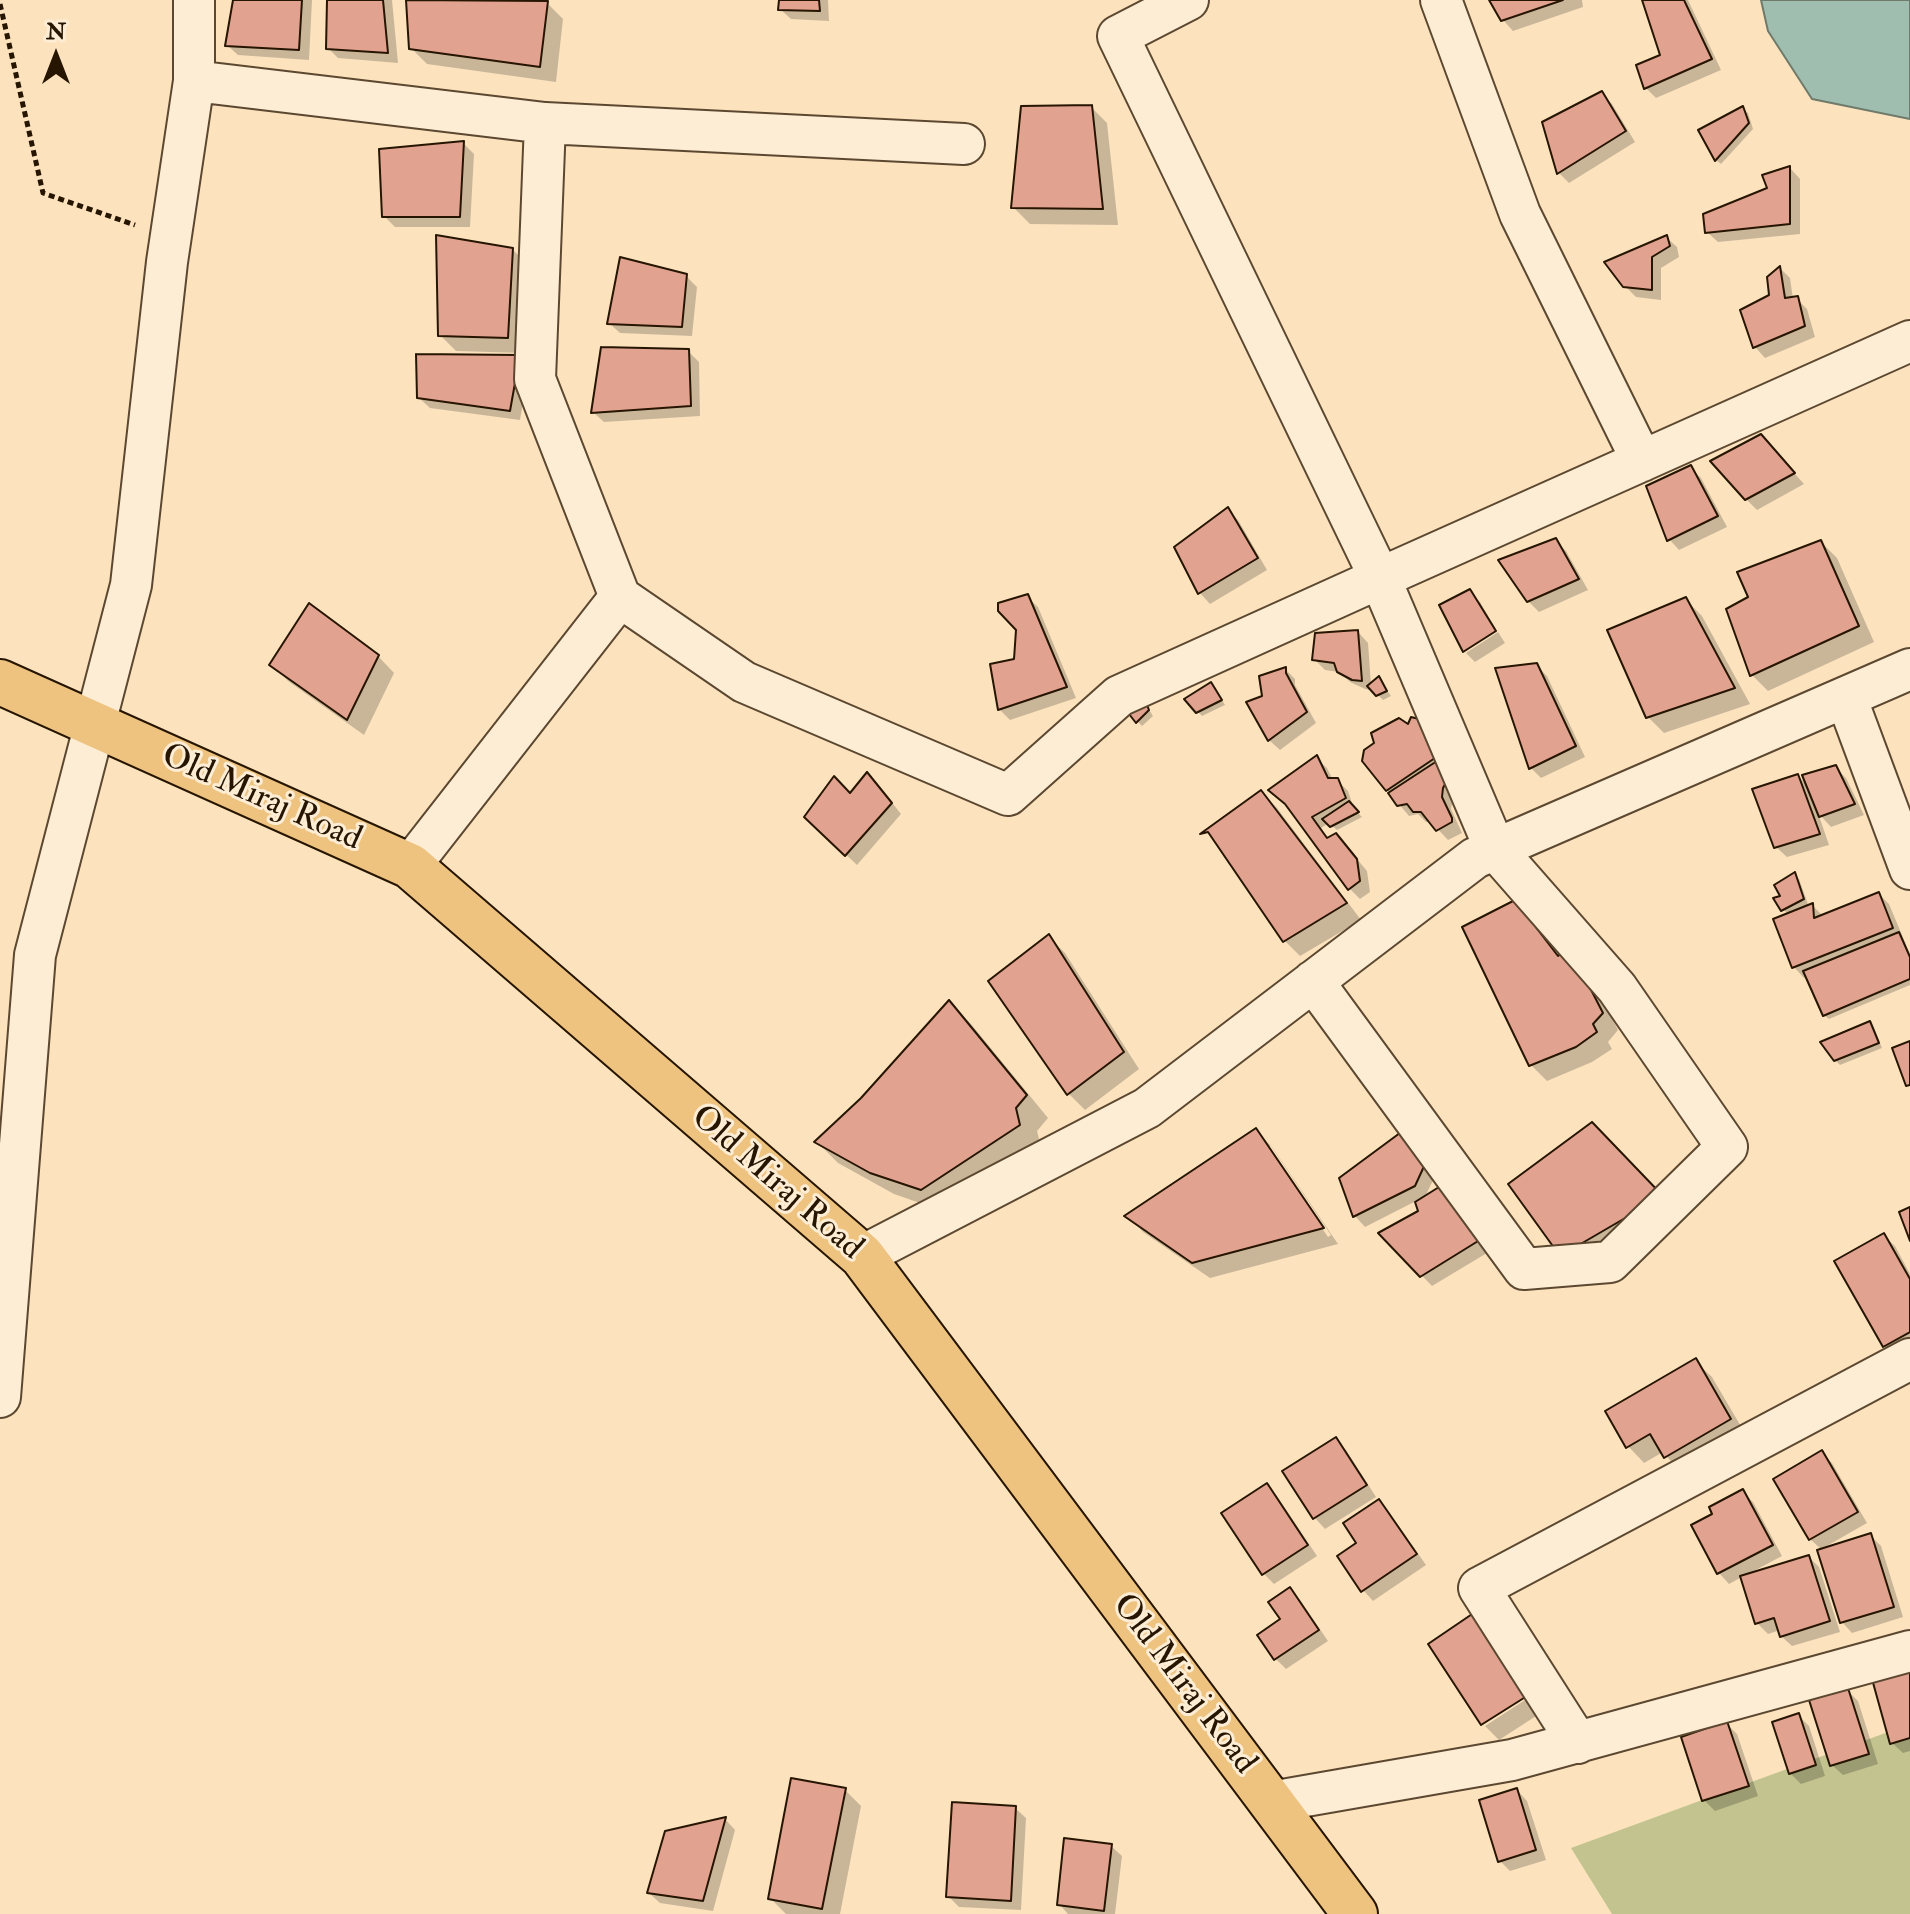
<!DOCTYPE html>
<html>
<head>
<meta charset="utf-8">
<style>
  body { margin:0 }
  #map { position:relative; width:1910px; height:1914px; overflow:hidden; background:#fce3be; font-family:"IM FELL Double Pica",serif }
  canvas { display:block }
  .north { position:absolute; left:16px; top:16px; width:80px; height:80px; -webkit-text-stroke:6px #fdedd5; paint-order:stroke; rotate:0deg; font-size:22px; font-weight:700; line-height:32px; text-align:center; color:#261500 }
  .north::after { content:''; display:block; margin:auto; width:28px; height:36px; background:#261500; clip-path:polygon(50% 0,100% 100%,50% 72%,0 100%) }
</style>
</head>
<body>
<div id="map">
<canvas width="1910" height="1914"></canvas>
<div class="north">N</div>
</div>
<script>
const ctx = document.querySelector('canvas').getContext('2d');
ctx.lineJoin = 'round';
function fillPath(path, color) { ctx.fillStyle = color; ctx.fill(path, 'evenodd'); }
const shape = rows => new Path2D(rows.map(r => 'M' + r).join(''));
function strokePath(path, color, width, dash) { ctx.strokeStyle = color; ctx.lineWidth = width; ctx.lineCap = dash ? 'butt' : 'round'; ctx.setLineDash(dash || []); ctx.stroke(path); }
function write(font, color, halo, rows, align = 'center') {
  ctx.font = font + ' "IM FELL Double Pica",serif'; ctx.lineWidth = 6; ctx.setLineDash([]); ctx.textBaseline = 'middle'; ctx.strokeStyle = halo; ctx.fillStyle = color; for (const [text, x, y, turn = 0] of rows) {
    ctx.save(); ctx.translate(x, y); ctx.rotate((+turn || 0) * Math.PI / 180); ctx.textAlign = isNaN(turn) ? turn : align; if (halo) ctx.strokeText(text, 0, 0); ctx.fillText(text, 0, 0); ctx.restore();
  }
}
const green = shape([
  [1910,1724,1910,1914,1612,1914,1571,1848]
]);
const water = shape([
  [1761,0,1910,0,1910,119,1812,99,1768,31,1761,0]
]);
const shadow = shape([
  [235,0,312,0,309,60,238,55,227,45],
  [329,0,392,0,398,63,338,58,328,48],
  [408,0,530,0,547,3,563,19,556,82,427,64,411,48],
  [781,0,828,0,829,21,791,19,780,9],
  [1491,0,1582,0,1583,7,1513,31,1503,20],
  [1644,0,1688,0,1721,70,1656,98,1646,88,1663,57],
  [1601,93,1612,104,1635,142,1569,183,1559,173,1545,123],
  [1091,107,1107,123,1118,225,1030,224,1013,207],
  [1743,109,1748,113,1753,129,1721,164,1716,160,1701,130],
  [463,143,474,154,470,227,395,227,384,216],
  [1790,168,1800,179,1800,234,1718,242,1707,232,1770,189],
  [1666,237,1677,247,1679,257,1661,268,1661,300,1636,297,1625,286],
  [512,249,529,266,524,353,456,351,440,335],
  [1780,268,1790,278,1793,299,1797,299,1807,309,1815,337,1765,358,1755,347],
  [686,276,697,287,692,336,620,333,609,323],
  [688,351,699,362,700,416,604,422,593,412],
  [529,368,520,420,430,408,419,398],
  [1771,447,1804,484,1757,510,1746,499],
  [1691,468,1701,478,1727,527,1679,550,1669,539],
  [1228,510,1238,520,1267,570,1210,604,1200,593,1176,548],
  [1555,540,1566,551,1588,590,1539,612,1528,601],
  [1821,542,1837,558,1874,642,1768,691,1752,675,1750,598],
  [1469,592,1480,602,1496,629,1465,649,1465,652,1441,606],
  [1027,597,1038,607,1076,698,1010,720,1000,710,992,665,1016,660],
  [1686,600,1702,616,1750,704,1664,733,1648,717],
  [1358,632,1368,643,1371,685,1379,679,1391,696,1383,700,1374,691,1365,689,1350,682,1339,672,1325,670,1314,659],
  [1498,632,1505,643,1475,662,1466,653],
  [378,656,394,673,364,735,288,681,272,664],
  [1536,665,1547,676,1585,757,1541,778,1531,768],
  [1285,669,1295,679,1295,685,1316,723,1280,750,1269,740,1249,703,1264,697],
  [1215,689,1225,705,1202,716,1187,700],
  [1146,705,1153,716,1142,726,1132,715],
  [1399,720,1465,776,1453,799,1451,809,1462,833,1448,840,1431,822,1426,822,1418,814,1409,816,1387,790],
  [1316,758,1327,768,1333,780,1337,780,1348,791,1354,809,1362,817,1337,830,1329,823,1321,828,1329,839,1346,846,1367,871,1370,892,1360,899,1349,888,1291,808],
  [1836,768,1846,778,1864,815,1831,827,1818,813,1829,845,1787,857,1776,847,1798,776,1810,788],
  [878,785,901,814,857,865,806,817],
  [1261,792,1277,808,1361,920,1300,956,1284,940],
  [1794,875,1799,879,1809,907,1813,906,1823,916,1879,894,1889,904,1910,954,1910,985,1829,1019,1824,1015,1808,976,1804,978,1794,967,1789,915,1783,909,1782,897],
  [1515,902,1531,918,1560,956,1585,965,1618,1030,1608,1042,1612,1049,1592,1062,1547,1081,1531,1065],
  [1049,937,1065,953,1139,1069,1085,1110,1069,1094],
  [950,1003,971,1024,1048,1118,1037,1131,1041,1146,943,1211,894,1194,838,1163,817,1142,862,1099],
  [1869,1024,1874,1028,1882,1048,1840,1065,1835,1060],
  [1408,1130,1436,1174,1424,1199,1492,1250,1432,1286,1381,1234,1420,1212,1416,1201,1365,1227,1355,1216],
  [1256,1131,1272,1147,1338,1244,1210,1278,1143,1232,1128,1216],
  [1266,1146,1271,1146,1331,1235,1328,1237],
  [1510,1185,1677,1213,1578,1271],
  [1884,1236,1895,1246,1910,1274,1910,1348,1895,1356,1884,1346],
  [1695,1361,1712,1377,1746,1435,1681,1473,1663,1452,1644,1463,1628,1446],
  [1335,1440,1346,1450,1376,1497,1325,1529,1315,1518,1285,1472],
  [1822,1453,1832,1463,1867,1523,1825,1547,1825,1549,1870,1535,1881,1546,1903,1617,1852,1633,1842,1622,1822,1550,1810,1539,1776,1479],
  [1266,1486,1277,1496,1317,1556,1274,1584,1264,1574,1224,1514],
  [1742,1492,1753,1502,1782,1556,1752,1572,1753,1574,1809,1557,1819,1567,1840,1632,1792,1646,1781,1636,1780,1630,1768,1634,1757,1623,1742,1577,1729,1584,1719,1573,1694,1526,1715,1515],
  [1378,1502,1389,1512,1426,1565,1373,1601,1363,1590,1359,1543],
  [1290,1590,1300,1600,1328,1641,1286,1669,1276,1659,1260,1635,1283,1619],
  [1910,1670,1910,1751,1903,1753,1892,1743],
  [1847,1690,1858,1701,1878,1764,1843,1775,1832,1765],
  [1539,1691,1550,1707,1499,1740,1485,1726],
  [1799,1716,1809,1726,1825,1776,1801,1784,1790,1773],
  [1727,1724,1737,1734,1758,1796,1715,1811,1704,1800],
  [845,1790,861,1806,840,1914,786,1914,770,1898],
  [1517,1790,1527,1801,1546,1860,1510,1871,1500,1861],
  [1015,1808,1026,1818,1021,1910,959,1907,948,1896],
  [725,1819,735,1830,713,1911,660,1903,649,1893],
  [1111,1846,1122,1856,1115,1914,1068,1914,1059,1904]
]);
const building = shape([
  [233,0,302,0,299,50,225,46,233,0],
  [327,0,383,0,388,53,326,49,327,0],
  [406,0,548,1,540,67,409,49,406,0],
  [779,0,819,0,820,11,778,10,779,0],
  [1489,0,1563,0,1501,21,1489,0],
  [1642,0,1684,0,1712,59,1644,89,1636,65,1660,55,1642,0],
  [1602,91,1626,131,1557,174,1542,122,1602,91],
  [1092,105,1103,209,1011,208,1021,106,1092,105],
  [1743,106,1749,123,1715,161,1698,130,1743,106],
  [464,141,460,217,382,217,379,149,464,141],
  [1790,166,1790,224,1705,233,1703,214,1767,188,1762,175,1790,166],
  [436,235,513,248,508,338,438,336,436,235],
  [1667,235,1670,246,1652,257,1652,290,1623,287,1604,262,1667,235],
  [620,257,687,274,682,327,607,324,620,257],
  [1780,266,1785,298,1798,296,1805,326,1753,348,1740,310,1769,295,1767,277,1780,266],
  [601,347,689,349,691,406,591,413,601,347],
  [416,354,520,355,510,411,417,398,416,354],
  [1761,434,1795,473,1745,500,1710,461,1761,434],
  [1691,465,1718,516,1667,541,1646,486,1691,465],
  [1228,507,1258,558,1198,594,1174,547,1228,507],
  [1556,538,1579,579,1527,602,1498,560,1556,538],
  [1821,540,1859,626,1750,676,1726,609,1748,597,1737,572,1821,540],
  [1470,589,1496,631,1463,652,1439,605,1470,589],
  [1028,594,1067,687,998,710,990,664,1014,659,1016,630,998,611,998,603,1028,594],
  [1686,597,1735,688,1646,718,1607,630,1686,597],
  [309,603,379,655,347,720,269,665,309,603],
  [1358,630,1362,681,1352,680,1337,672,1334,663,1312,660,1315,633,1358,630],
  [1537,663,1576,746,1529,769,1495,668,1537,663],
  [1286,667,1286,673,1307,712,1268,741,1246,702,1262,696,1259,676,1286,667],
  [1379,676,1387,691,1376,696,1367,686,1379,676],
  [1211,682,1222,700,1196,713,1184,699,1211,682],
  [1146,702,1149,710,1136,723,1129,714,1146,702],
  [1411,717,1427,721,1456,764,1443,788,1442,797,1452,818,1452,822,1436,831,1421,812,1413,812,1407,804,1397,806,1388,793,1437,761,1435,758,1386,791,1362,761,1364,750,1374,743,1371,733,1399,718,1408,724,1411,717],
  [1317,755,1328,778,1338,778,1346,798,1312,817,1327,838,1336,833,1357,859,1360,881,1348,890,1285,804,1268,790,1317,755],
  [1836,765,1855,804,1819,817,1802,775,1836,765],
  [867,772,892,803,845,856,804,817,834,776,850,793,867,772],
  [1798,774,1820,834,1774,848,1752,789,1798,774],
  [1261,790,1347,903,1283,942,1208,832,1200,834,1261,790],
  [1349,801,1359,812,1330,827,1322,819,1349,801],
  [1795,872,1804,899,1781,911,1773,898,1780,896,1774,885,1795,872],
  [1879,892,1893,928,1792,968,1773,919,1813,903,1814,918,1879,892],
  [1515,900,1558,956,1569,947,1603,1013,1593,1024,1597,1032,1576,1047,1529,1066,1462,927,1515,900],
  [1899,932,1910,957,1910,979,1823,1016,1803,971,1899,932],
  [1049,934,1124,1052,1067,1095,988,981,1049,934],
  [949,1000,1027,1095,1016,1108,1020,1125,921,1190,870,1173,814,1142,861,1098,949,1000],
  [1870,1021,1879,1043,1834,1061,1820,1042,1870,1021],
  [1910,1041,1910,1085,1906,1086,1892,1048,1910,1041],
  [1592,1122,1663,1196,1560,1256,1508,1184,1592,1122],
  [1408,1127,1426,1162,1415,1186,1353,1217,1339,1178,1408,1127],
  [1256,1128,1324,1228,1192,1263,1124,1216,1256,1128],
  [1439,1187,1483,1238,1420,1277,1378,1233,1418,1211,1415,1202,1439,1187],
  [1910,1207,1910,1241,1899,1212,1910,1207],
  [1884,1233,1910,1279,1910,1332,1883,1347,1834,1261,1884,1233],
  [1696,1358,1731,1419,1664,1458,1650,1434,1626,1448,1605,1411,1696,1358],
  [1336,1437,1367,1485,1313,1519,1282,1471,1336,1437],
  [1822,1450,1858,1512,1809,1540,1773,1479,1822,1450],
  [1267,1483,1308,1545,1262,1575,1221,1513,1267,1483],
  [1743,1489,1773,1545,1717,1574,1691,1525,1712,1514,1709,1507,1743,1489],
  [1379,1499,1417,1554,1361,1592,1337,1556,1356,1543,1343,1523,1379,1499],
  [1871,1533,1894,1607,1840,1623,1817,1550,1871,1533],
  [1809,1555,1830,1621,1780,1637,1774,1618,1755,1624,1740,1576,1809,1555],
  [1290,1587,1319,1630,1274,1660,1257,1635,1280,1619,1268,1602,1290,1587],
  [1481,1608,1535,1691,1481,1725,1428,1644,1481,1608],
  [1910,1668,1910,1738,1890,1744,1872,1679,1910,1668],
  [1848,1688,1869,1754,1830,1766,1809,1700,1848,1688],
  [1799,1713,1816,1765,1789,1774,1772,1722,1799,1713],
  [1727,1721,1749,1786,1702,1801,1681,1737,1727,1721],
  [791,1778,846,1788,822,1909,768,1899,791,1778],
  [1517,1788,1536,1850,1498,1862,1479,1800,1517,1788],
  [952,1802,1016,1806,1011,1901,946,1897,952,1802],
  [726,1817,703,1901,647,1893,665,1831,726,1817],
  [1064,1838,1112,1844,1104,1911,1057,1905,1064,1838]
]);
const path = shape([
  [0,4,43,193,135,225]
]);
const minor = shape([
  [1441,0,1520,214,1642,461],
  [194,81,545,123,964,144],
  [545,123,535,379,620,597],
  [1846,697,1910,869],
  [410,866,620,597,744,682,1008,795,1119,696,1380,578,1118,36,1188,0],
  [1313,981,1524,1269,1610,1262,1727,1147,1617,988,1495,849,1380,578,1910,341],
  [862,1256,1147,1108,1475,858,1910,669],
  [0,1397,35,955,131,585,167,262,194,81,194,0],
  [1578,1743,1479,1588,1910,1359],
  [1271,1802,1512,1760,1910,1651]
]);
const major = shape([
  [0,682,410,866,862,1256,1355,1914]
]);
const streetNames = [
  ["Old Miraj Road",261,799,24],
  ["Old Miraj Road",776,1184,41],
  ["Old Miraj Road",1183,1685,53]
];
fillPath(green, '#c2c38f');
fillPath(water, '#9fbeb0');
strokePath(water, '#6f7a6a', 2);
fillPath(shadow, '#0003');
fillPath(building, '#e1a28f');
strokePath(building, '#261500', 2);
strokePath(minor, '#5c4830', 44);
strokePath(major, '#261500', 48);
strokePath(path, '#261500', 5, [6, 4]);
strokePath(minor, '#fdedd5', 40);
strokePath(major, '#eec27f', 44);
write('34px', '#261500', '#fdedd5', streetNames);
</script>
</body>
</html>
